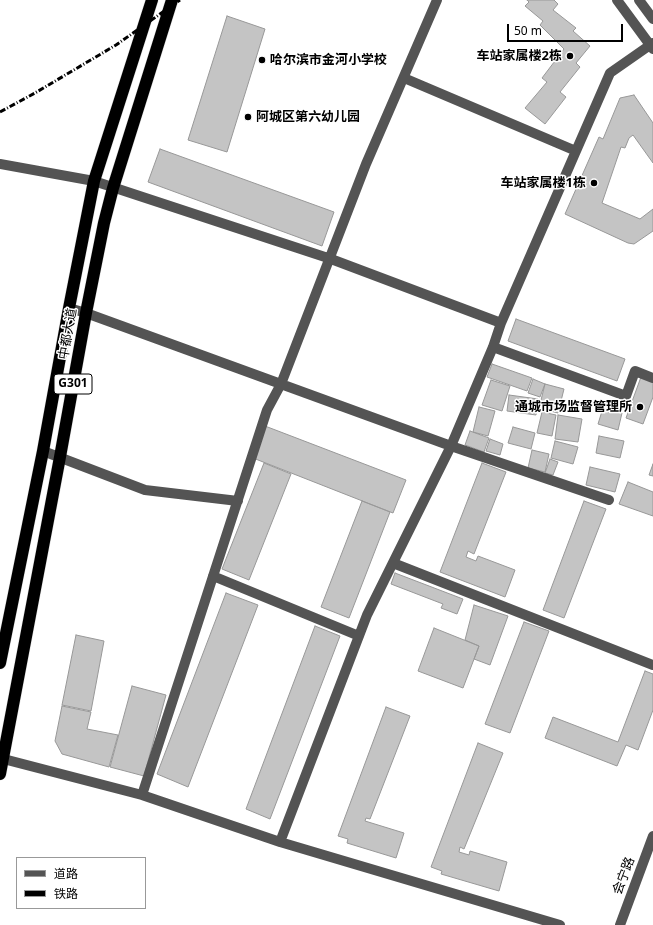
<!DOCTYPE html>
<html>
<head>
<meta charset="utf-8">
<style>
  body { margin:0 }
  #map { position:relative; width:653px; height:925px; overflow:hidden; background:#fff; font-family:"Noto Sans","Noto Sans SC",sans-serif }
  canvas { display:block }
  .legend { position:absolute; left:16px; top:857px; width:130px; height:52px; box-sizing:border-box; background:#fff; border:1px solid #999; margin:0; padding:5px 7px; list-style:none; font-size:12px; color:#000 }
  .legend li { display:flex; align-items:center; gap:8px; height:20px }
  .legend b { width:20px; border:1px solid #999 }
  .scale { position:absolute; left:507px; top:24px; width:116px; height:18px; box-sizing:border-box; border:2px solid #000; border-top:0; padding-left:5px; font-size:12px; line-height:14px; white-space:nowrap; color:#000; -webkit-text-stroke:3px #fff; paint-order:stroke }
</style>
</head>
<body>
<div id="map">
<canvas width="653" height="925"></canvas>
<ul class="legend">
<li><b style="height:5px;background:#545454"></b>道路</li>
<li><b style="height:5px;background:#000"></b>铁路</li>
</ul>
<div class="scale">50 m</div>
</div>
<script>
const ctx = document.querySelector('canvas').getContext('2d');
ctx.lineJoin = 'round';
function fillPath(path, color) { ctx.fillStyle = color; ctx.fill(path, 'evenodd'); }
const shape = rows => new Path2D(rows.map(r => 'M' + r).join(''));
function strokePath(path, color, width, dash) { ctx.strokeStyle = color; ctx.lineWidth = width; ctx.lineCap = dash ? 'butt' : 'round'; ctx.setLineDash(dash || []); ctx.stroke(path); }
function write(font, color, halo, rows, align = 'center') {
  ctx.font = font + ' "Noto Sans","Noto Sans SC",sans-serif'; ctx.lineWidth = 3; ctx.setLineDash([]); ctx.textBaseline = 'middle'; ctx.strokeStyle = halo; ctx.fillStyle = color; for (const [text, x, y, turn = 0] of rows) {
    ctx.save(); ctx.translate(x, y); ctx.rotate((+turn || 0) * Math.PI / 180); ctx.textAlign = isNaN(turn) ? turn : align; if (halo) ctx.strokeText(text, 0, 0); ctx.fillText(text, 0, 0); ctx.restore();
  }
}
const building = shape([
  [527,0,554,0,558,4,553,10,576,28,573,31,590,46,576,63,580,67,560,92,566,97,545,124,525,108,547,82,542,78,564,49,540,25,543,21,525,6,529,2,527,0],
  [227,16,265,29,227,152,188,140,227,16],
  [634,95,653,123,653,163,633,135,629,138,625,148,621,147,602,203,640,219,653,209,653,231,634,244,628,243,565,214,599,137,603,139,620,98,634,95],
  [160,149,334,212,322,246,148,182,160,149],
  [516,319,625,359,617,381,508,341,516,319],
  [492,364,532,378,527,391,487,377,492,364],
  [641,377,653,382,653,397,643,424,626,418,641,377],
  [533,379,545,384,540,397,528,393,533,379],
  [491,380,510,386,502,411,482,405,491,380],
  [545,384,564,389,558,413,539,408,545,384],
  [509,395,538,399,536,415,507,411,509,395],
  [479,407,495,411,488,436,473,432,479,407],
  [603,408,622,413,618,430,598,424,603,408],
  [542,412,556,415,552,436,537,433,542,412],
  [558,415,582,419,578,442,555,439,558,415],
  [265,426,406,480,393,513,253,458,265,426],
  [513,427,535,433,531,449,508,443,513,427],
  [470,431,489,438,484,452,465,445,470,431],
  [599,436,624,441,620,458,596,453,599,436],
  [490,439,503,444,500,455,486,451,490,439],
  [555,441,578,447,573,464,551,458,555,441],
  [532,450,549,454,545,472,528,468,532,450],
  [550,459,558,462,553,475,545,473,550,459],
  [264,463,291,474,249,580,222,569,264,463],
  [482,463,506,472,474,554,468,551,466,557,476,561,478,556,515,570,505,597,440,572,482,463],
  [653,464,653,476,649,475,653,464],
  [590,467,620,474,615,492,586,485,590,467],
  [628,482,653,492,653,516,619,504,628,482],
  [362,501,390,512,349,618,321,607,362,501],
  [584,501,606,509,564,618,543,610,584,501],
  [395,573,463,599,457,614,441,608,443,604,391,584,395,573],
  [226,593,258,605,188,787,157,774,226,593],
  [474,605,508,616,490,665,474,659,479,646,465,640,474,605],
  [524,622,549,631,510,733,485,724,524,622],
  [315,626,340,636,270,819,246,809,315,626],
  [434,628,479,646,463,688,418,671,434,628],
  [76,635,104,641,91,711,62,705,76,635],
  [645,671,653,674,653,710,638,750,626,745,617,766,545,738,553,717,618,742,645,671],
  [132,686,166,695,144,776,110,767,132,686],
  [62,706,91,712,87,729,118,735,109,767,62,754,55,741,62,706],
  [386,707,410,716,370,819,366,818,365,821,404,833,396,858,347,843,348,839,338,836,386,707],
  [478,743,503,753,464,849,460,847,459,852,469,855,470,851,507,862,499,891,441,874,442,871,431,867,478,743]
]);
const minor = shape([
  [617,0,653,49],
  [639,0,653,19],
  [404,78,576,151],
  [0,164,94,181,331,259,501,323],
  [69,308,86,313,451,446,609,500],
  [493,347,626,396,635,371,653,378],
  [43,451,145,490,238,501],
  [393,563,653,665],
  [213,576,359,636],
  [0,758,142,795,280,842,560,925],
  [142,795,267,410,281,384,366,164,437,0],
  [280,842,367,615,451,446,493,347,501,323,610,73,653,43],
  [620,925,653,836]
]);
const highway = shape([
  [0,663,43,451,69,308,94,181,152,0],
  [0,774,60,457,86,313,104,223,113,188,172,0]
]);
const rail = shape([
  [0,112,35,93,116,45,180,0]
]);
const markers = [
  [570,56,4,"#000"],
  [262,60,4,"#000"],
  [248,117,4,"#000"],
  [594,183,4,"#000"],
  [640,407,4,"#000"]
];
const shields = [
  [73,384,38]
];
const shieldNames = [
  ["G301",73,384]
];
const poiNames = [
  ["车站家属楼2栋",562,56],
  ["哈尔滨市金河小学校",270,60,"left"],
  ["阿城区第六幼儿园",256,117,"left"],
  ["车站家属楼1栋",586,183],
  ["通城市场监督管理所",632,407]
];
const streetNames = [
  ["中都大道",68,334,-80],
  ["会宁路",624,876,-69]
];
fillPath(building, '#c4c4c4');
strokePath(building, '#989898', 1);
strokePath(highway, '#dbdbdb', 13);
strokePath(minor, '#545454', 10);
strokePath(highway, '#000', 12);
strokePath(rail, '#000', 3, [6, 2, 1, 2]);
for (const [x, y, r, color] of markers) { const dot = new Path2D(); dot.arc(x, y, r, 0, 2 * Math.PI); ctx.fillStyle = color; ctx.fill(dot); strokePath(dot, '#fff', 1.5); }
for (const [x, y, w] of shields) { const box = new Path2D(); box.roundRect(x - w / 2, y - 10, w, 20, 3); ctx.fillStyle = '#fff'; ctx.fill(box); strokePath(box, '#000', 1); }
write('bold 12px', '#000', null, shieldNames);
write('bold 13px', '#000', '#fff', poiNames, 'right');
write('13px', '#000', '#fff', streetNames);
</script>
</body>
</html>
